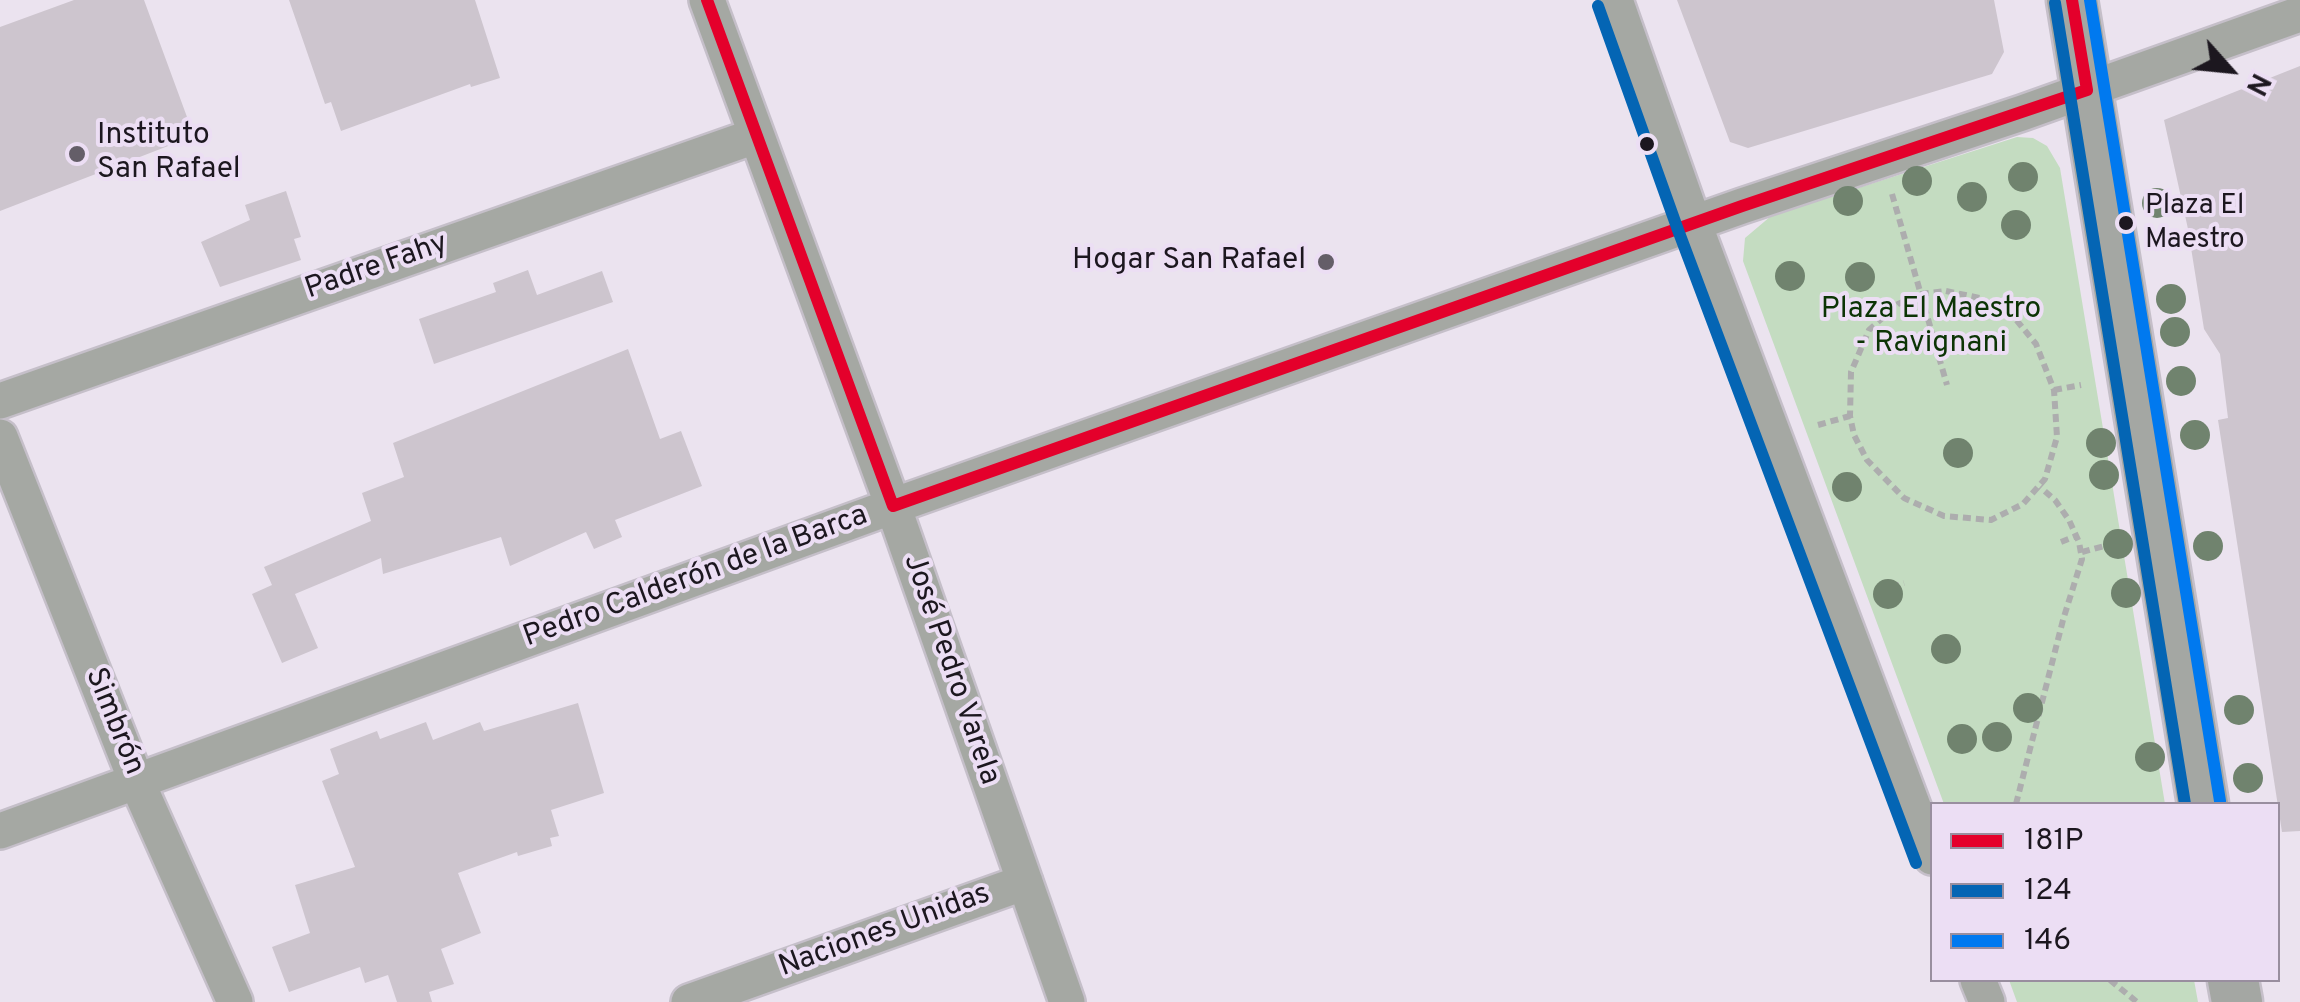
<!DOCTYPE html>
<html>
<head>
<meta charset="utf-8">
<style>
  body { margin:0 }
  #map { position:relative; width:2300px; height:1002px; overflow:hidden; background:#ebe3ef; font-family:Overpass,sans-serif }
  canvas { display:block }
  .legend { position:absolute; left:1930px; top:802px; width:350px; height:180px; box-sizing:border-box; background:#ecdef4; border:2px solid #998e9f; margin:0; padding:12px 18px; list-style:none; font-size:30px; color:#1c171f }
  .legend li { display:flex; align-items:center; gap:20px; height:50px }
  .legend b { width:50px; border:2px solid #998e9f }
  .north { position:absolute; left:2180px; top:20px; width:100px; height:100px; -webkit-text-stroke:8px #ecdef4; paint-order:stroke; rotate:117deg; font-size:28px; font-weight:700; line-height:40px; text-align:center; color:#1c171f }
  .north::after { content:''; display:block; margin:auto; width:35px; height:45px; background:#1c171f; clip-path:polygon(50% 0,100% 100%,50% 72%,0 100%) }
</style>
</head>
<body>
<div id="map">
<canvas width="2300" height="1002"></canvas>
<ul class="legend">
<li><b style="height:12px;background:#e4002b"></b>181P</li>
<li><b style="height:12px;background:#0465b4"></b>124</li>
<li><b style="height:12px;background:#0079ef"></b>146</li>
</ul>
<div class="north">N</div>
</div>
<script>
const ctx = document.querySelector('canvas').getContext('2d');
ctx.lineJoin = 'round';
function fillPath(path, color) { ctx.fillStyle = color; ctx.fill(path, 'evenodd'); }
const shape = rows => new Path2D(rows.map(r => 'M' + r).join(''));
function strokePath(path, color, width, dash) { ctx.strokeStyle = color; ctx.lineWidth = width; ctx.lineCap = dash ? 'butt' : 'round'; ctx.setLineDash(dash || []); ctx.stroke(path); }
function write(font, color, halo, rows, align = 'center') {
  ctx.font = font + ' Overpass,sans-serif'; ctx.lineWidth = 8; ctx.setLineDash([]); ctx.textBaseline = 'middle'; ctx.strokeStyle = halo; ctx.fillStyle = color; for (const [text, x, y, turn = 0] of rows) {
    ctx.save(); ctx.translate(x, y); ctx.rotate((+turn || 0) * Math.PI / 180); ctx.textAlign = isNaN(turn) ? turn : align; if (halo) ctx.strokeText(text, 0, 0); ctx.fillText(text, 0, 0); ctx.restore();
  }
}
const green = shape([
  [2017,137,2033,138,2047,146,2060,168,2165,804,1944,804,1743,261,1745,238,1771,216],
  [2009,980,2194,980,2198,1002,2017,1002]
]);
const building = shape([
  [74,0,144,0,194,136,0,211,0,27],
  [289,0,475,0,500,78,471,87,470,84,341,131,331,102,325,104],
  [1677,0,1994,0,2004,52,1992,74,1748,148,1730,142],
  [2300,66,2300,831,2282,832,2218,420,2228,418,2220,354,2204,329,2188,229,2164,120],
  [286,191,301,237,294,239,301,260,220,287,201,242,250,220,245,205],
  [528,270,537,295,602,271,613,302,434,364,419,319,496,292,493,283],
  [628,349,660,439,681,431,702,486,615,520,622,537,594,549,586,532,510,566,501,537,383,574,381,558,295,594,318,648,282,663,252,594,272,585,264,567,371,521,362,493,404,477,393,443],
  [578,703,604,793,551,810,559,836,550,838,552,846,518,856,517,852,458,873,481,933,441,949,454,984,429,992,432,1002,397,1002,388,975,365,983,360,967,289,992,272,947,310,933,295,885,355,867,322,781,339,774,330,749,377,731,380,739,426,722,433,740,480,722,484,731]
]);
const path = shape([
  [1892,194,1947,385],
  [1946,291,1980,298,2013,316,2036,344,2054,390,2057,437,2045,479,2023,504,1991,520,1944,516,1904,498,1867,460,1854,435,1850,416,1851,372,1869,330,1898,304,1921,294,1946,291],
  [2054,390,2081,385],
  [1818,425,1850,416],
  [2061,542,2076,536],
  [2082,552,2108,545],
  [1879,591,1904,583],
  [2016,804,2063,620,2082,559,2079,542,2069,520,2055,500,2040,487],
  [2110,980,2137,1002]
]);
const street = shape([
  [707,0,893,506,1067,1002],
  [1615,0,1694,224,1932,857],
  [0,401,755,136],
  [0,437,136,780,235,1002],
  [0,831,893,506,1742,206,2022,113,2300,14],
  [1978,980,1987,1002],
  [689,1002,1025,882]
]);
const secondary = shape([
  [2072,0,2203,804],
  [2233,980,2237,1002]
]);
const bus1 = shape([
  [707,0,893,506,1742,206,2087,90,2072,0]
]);
const bus2 = shape([
  [2055,3,2185,804],
  [1598,6,1678,230,1916,863]
]);
const bus3 = shape([
  [2090,0,2220,801]
]);
const trees = [
  [2023,177],
  [1917,181],
  [1972,197],
  [1848,201],
  [2157,203],
  [2016,225],
  [1790,276],
  [1860,277],
  [2171,299],
  [2175,332],
  [2181,381],
  [2195,435],
  [2101,443],
  [1958,453],
  [2104,475],
  [1847,487],
  [2118,544],
  [2208,546],
  [2126,593],
  [1888,594],
  [1946,649],
  [2028,708],
  [2239,710],
  [1997,737],
  [1962,739],
  [2150,757],
  [2248,778]
];
const markers = [
  [1647,144,9,"#1c171f"],
  [77,154,10,"#645e68"],
  [2126,223,9,"#1c171f"],
  [1326,262,10,"#645e68"]
];
const busNames = [
  ["Plaza El",2145,207],
  ["Maestro",2145,241]
];
const poiNames = [
  ["Instituto",97,137],
  ["San Rafael",97,171],
  ["Hogar San Rafael",1306,262,"right"]
];
const streetNames = [
  ["Padre Fahy",377,268,-19],
  ["Pedro Calderón de la Barca",696,578,-20],
  ["José Pedro Varela",950,670,71],
  ["Simbrón",113,722,68],
  ["Naciones Unidas",885,932,-20]
];
const parkNames = [
  ["Plaza El Maestro",1931,311],
  ["- Ravignani",1931,345]
];
fillPath(green, '#c4dcc1');
fillPath(building, '#cdc5ce');
strokePath(street, '#c5bfc9', 40);
strokePath(secondary, '#c5bfc9', 55);
strokePath(path, '#adadae', 6, [8, 5]);
strokePath(street, '#a5a8a3', 35);
strokePath(secondary, '#a4a7a3', 50);
strokePath(bus1, '#e4002b', 12);
strokePath(bus2, '#0465b4', 12);
strokePath(bus3, '#0079ef', 12);
ctx.fillStyle = '#70836e';
for (const [x, y] of trees) { ctx.beginPath(); ctx.arc(x, y, 15, 0, 2 * Math.PI); ctx.fill(); }
for (const [x, y, r, color] of markers) { const dot = new Path2D(); dot.arc(x, y, r, 0, 2 * Math.PI); ctx.fillStyle = color; ctx.fill(dot); strokePath(dot, '#ecdef4', 4); }
write('28px', '#1c171f', '#ecdef4', busNames, 'left');
write('30px', '#1c171f', '#ecdef4', poiNames, 'left');
write('30px', '#1c171f', '#ecdef4', streetNames);
write('30px', '#0c3405', '#ecdef4', parkNames);
</script>
</body>
</html>
